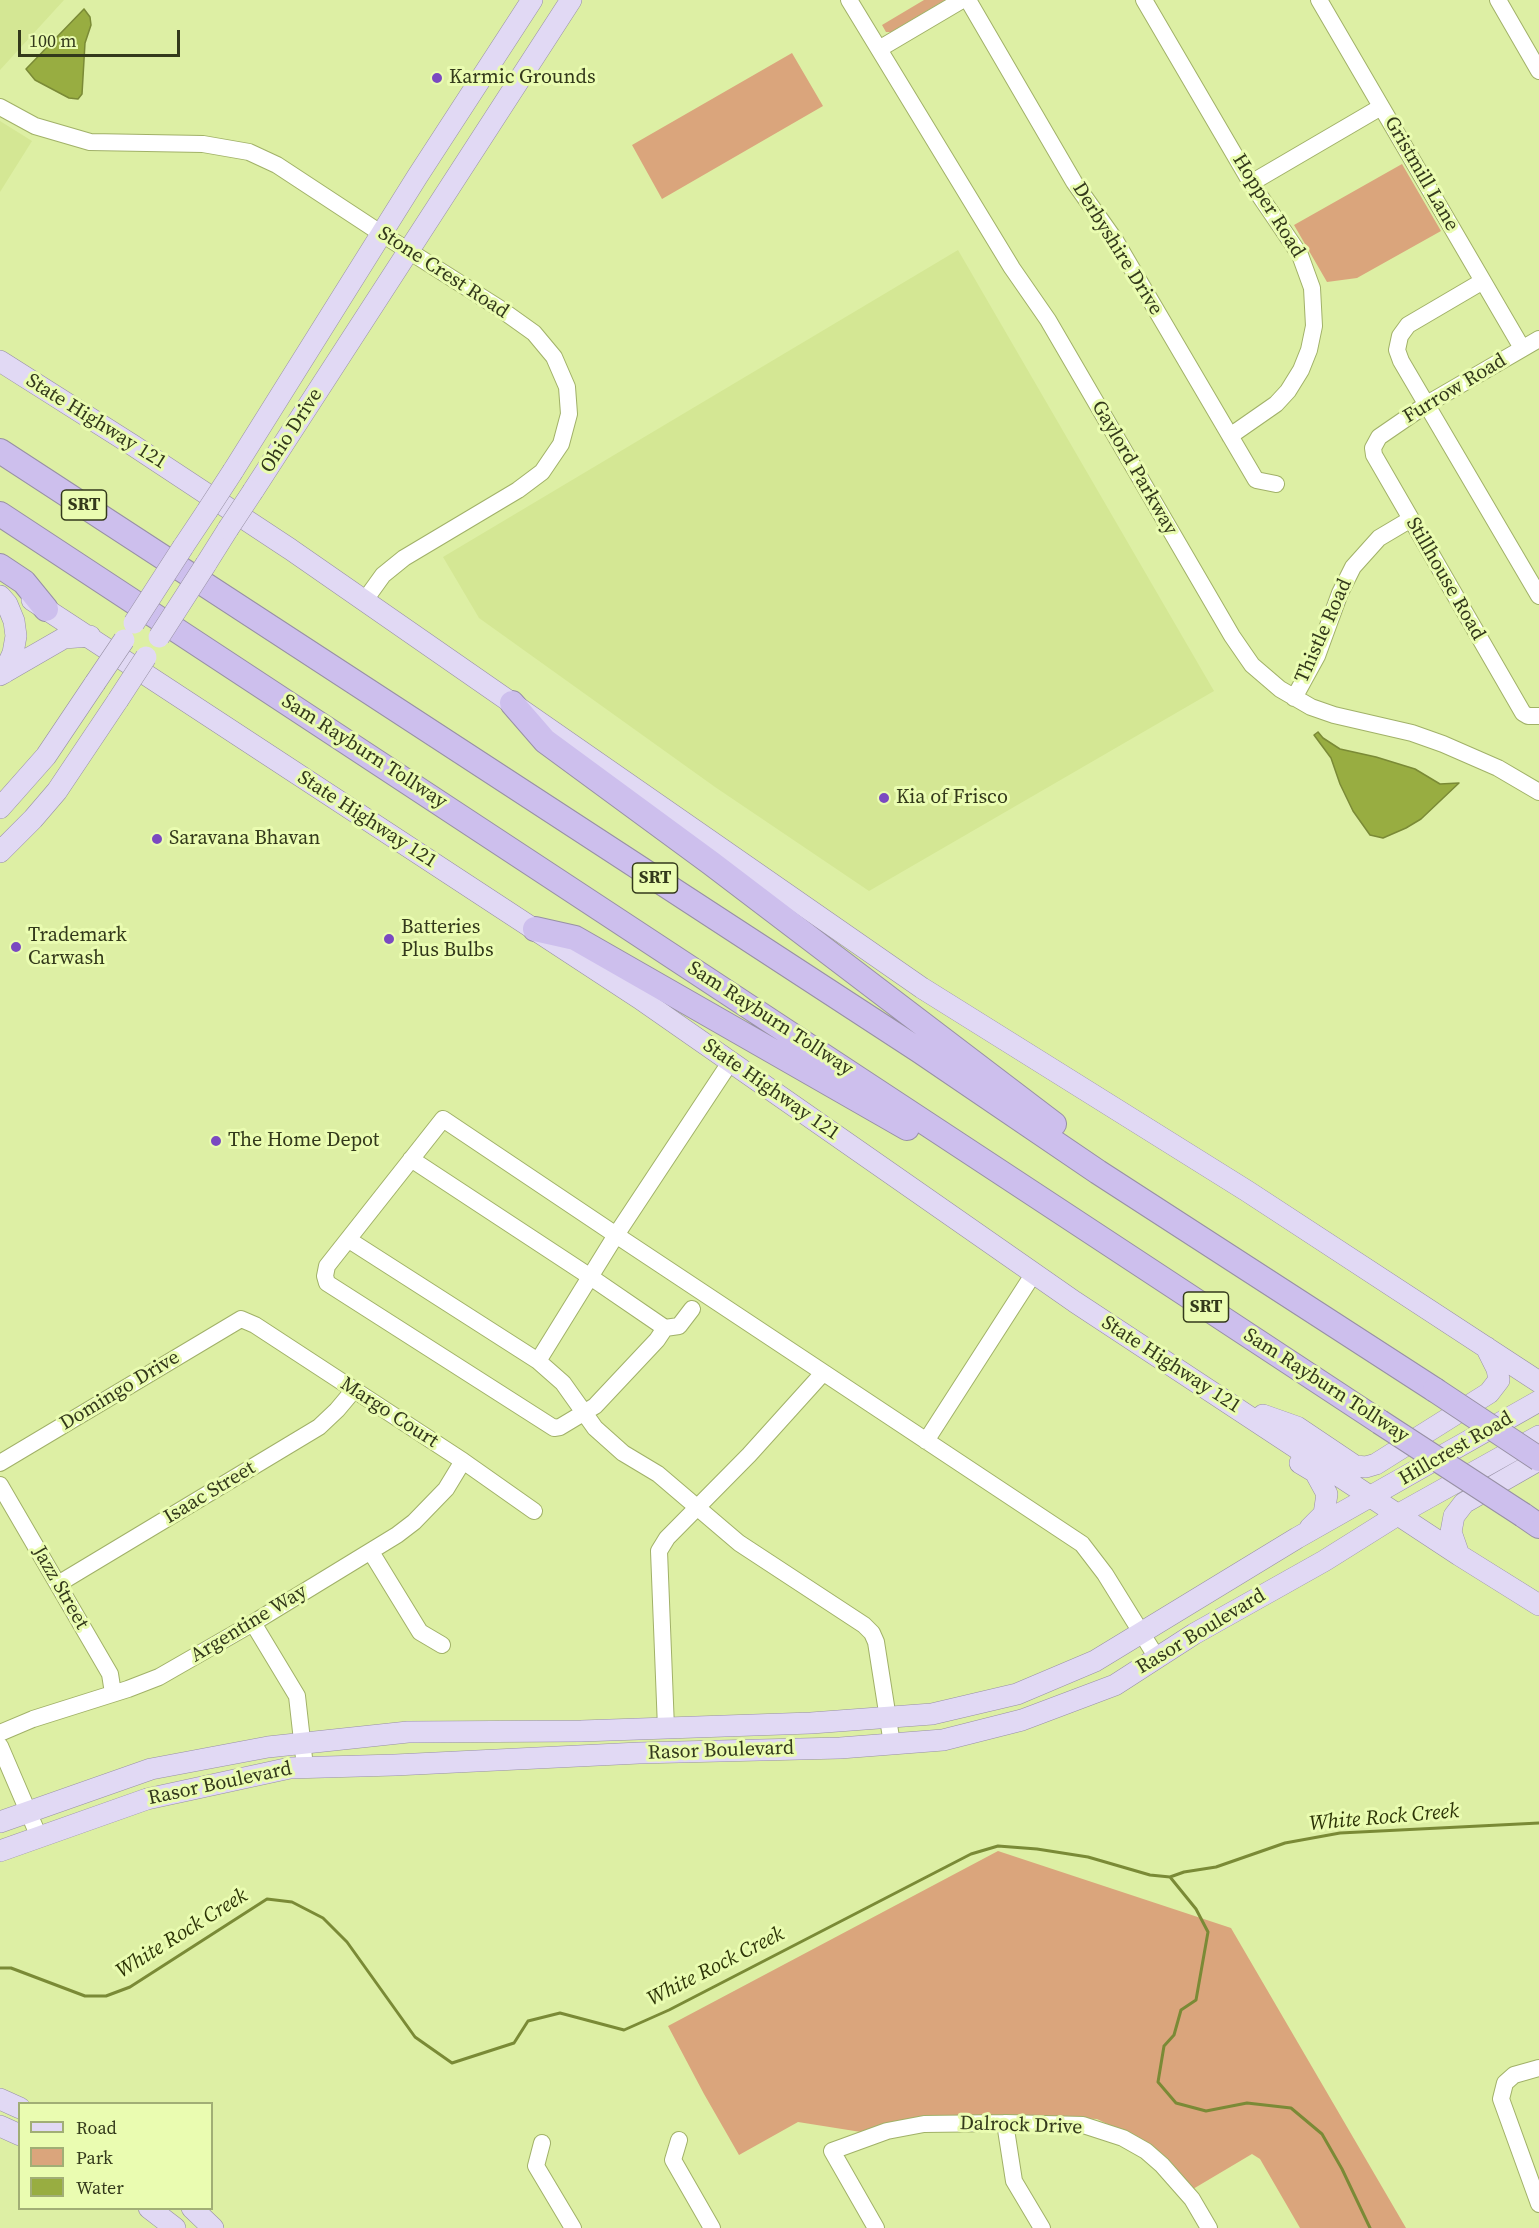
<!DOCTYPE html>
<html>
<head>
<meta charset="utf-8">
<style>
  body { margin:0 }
  #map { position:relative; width:1539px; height:2228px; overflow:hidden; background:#ddefa4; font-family:"Source Serif 4",serif }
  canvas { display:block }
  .legend { position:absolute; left:18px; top:2102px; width:195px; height:108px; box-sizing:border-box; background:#eafcb1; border:2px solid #a1ae75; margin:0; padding:8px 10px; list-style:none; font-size:18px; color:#33391b }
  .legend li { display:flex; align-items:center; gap:12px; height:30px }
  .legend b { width:30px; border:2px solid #a1ae75 }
  .scale { position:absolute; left:18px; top:30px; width:162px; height:27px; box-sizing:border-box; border:3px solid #33391b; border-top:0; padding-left:8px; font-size:18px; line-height:21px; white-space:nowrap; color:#33391b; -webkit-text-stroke:4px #eafcb1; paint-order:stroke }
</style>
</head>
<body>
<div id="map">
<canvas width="1539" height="2228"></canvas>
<ul class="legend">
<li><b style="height:8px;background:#e1d9f4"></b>Road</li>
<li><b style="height:16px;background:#daa57c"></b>Park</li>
<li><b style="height:16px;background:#98ad41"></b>Water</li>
</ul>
<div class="scale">100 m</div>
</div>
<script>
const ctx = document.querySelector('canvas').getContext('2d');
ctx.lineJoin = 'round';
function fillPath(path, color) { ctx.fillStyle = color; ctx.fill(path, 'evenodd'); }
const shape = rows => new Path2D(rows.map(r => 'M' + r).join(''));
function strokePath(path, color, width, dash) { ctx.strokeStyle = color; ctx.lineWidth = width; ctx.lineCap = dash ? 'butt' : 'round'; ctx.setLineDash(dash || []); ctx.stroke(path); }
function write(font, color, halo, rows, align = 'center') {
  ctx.font = font + ' "Source Serif 4",serif'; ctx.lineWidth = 6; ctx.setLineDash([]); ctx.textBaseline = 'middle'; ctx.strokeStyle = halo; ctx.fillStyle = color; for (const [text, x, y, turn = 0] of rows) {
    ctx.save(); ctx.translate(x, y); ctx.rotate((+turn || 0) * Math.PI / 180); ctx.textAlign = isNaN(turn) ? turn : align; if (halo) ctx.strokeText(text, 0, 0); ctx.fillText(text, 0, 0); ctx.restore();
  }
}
const built = shape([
  [0,0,64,0,0,70],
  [0,121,32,141,0,192],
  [958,250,1214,691,869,891,715,787,479,618,443,557]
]);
const green = shape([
  [924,0,945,0,891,32,886,32,882,25],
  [792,53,823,106,662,199,632,145],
  [1402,164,1441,231,1357,278,1327,282,1294,225],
  [998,1851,1231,1928,1406,2228,1300,2228,1260,2159,1252,2154,1193,2189,1154,2147,1097,2119,1049,2117,861,2132,798,2122,739,2155,704,2094,668,2026]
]);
const water = shape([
  [84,9,90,17,91,25,85,43,82,94,78,99,69,98,35,80,26,69,84,9],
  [1318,732,1323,738,1340,749,1376,757,1415,769,1440,784,1459,783,1421,819,1406,828,1383,838,1370,835,1353,811,1340,784,1331,758,1314,735,1318,732]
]);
const stream = shape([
  [1170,1877,1196,1909,1208,1932,1196,2000,1181,2010,1174,2035,1164,2046,1158,2082,1176,2103,1206,2111,1247,2103,1291,2108,1322,2134,1342,2169,1370,2228],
  [0,1968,11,1968,85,1996,106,1996,130,1987,267,1899,292,1902,323,1918,347,1942,415,2037,452,2063,514,2043,528,2021,560,2013,624,2030,669,2010,971,1854,998,1846,1037,1849,1088,1857,1150,1875,1170,1877,1184,1872,1216,1867,1285,1843,1340,1833,1539,1823]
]);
const minor = shape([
  [849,0,1012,268,1048,320,1232,636,1252,665,1280,689,1311,707,1334,715,1412,733,1443,744,1498,768,1539,792],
  [968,0,1074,182,1115,240,1256,480,1276,484],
  [1144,0,1251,183,1300,255,1312,288,1314,326,1309,350,1301,370,1288,391,1276,404,1230,436],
  [1319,0,1522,348],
  [1498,0,1539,71],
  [879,49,962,0],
  [0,107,35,126,90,142,203,144,249,152,277,165,382,234,499,308,534,333,554,357,567,387,569,414,561,444,542,472,518,490,404,558,383,575,365,600],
  [1251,183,1381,107],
  [1483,281,1408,325,1400,336,1397,350,1401,361,1539,596],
  [1539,339,1427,404,1379,437,1373,448,1374,455,1411,519,1523,713,1528,716,1539,716],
  [1294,698,1317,656,1340,593,1353,567,1379,538,1411,519],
  [731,1061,616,1235,1082,1544,1105,1574,1157,1658],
  [411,1159,589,1276,665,1328],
  [349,1240,538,1361,616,1235,443,1119,327,1266,325,1276,327,1283,554,1428,560,1427,595,1406,657,1340,665,1328,679,1326,692,1309],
  [538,1361,563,1383,595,1428,623,1453,658,1474,739,1543,864,1625,872,1633,876,1642,892,1744],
  [926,1441,1034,1273],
  [0,1463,241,1319,255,1325,463,1461,534,1511],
  [0,1485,110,1674,113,1693],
  [371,1552,420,1632,442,1645],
  [58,1584,319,1427,337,1410,353,1391],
  [253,1623,297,1696,305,1767],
  [666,1728,659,1551,667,1538,749,1455,823,1373],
  [0,1733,33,1719,128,1689,159,1677,253,1623,397,1535,414,1522,446,1489,463,1461],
  [0,1746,39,1837],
  [1539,2068,1514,2075,1505,2083,1501,2099,1539,2204],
  [1005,2123,1014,2181,1042,2228],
  [679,2140,673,2160,712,2228],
  [542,2143,536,2166,573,2228],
  [876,2228,832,2151,887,2131,924,2124,1005,2123,1083,2125,1123,2138,1146,2151,1162,2165,1192,2199,1209,2228]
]);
const major = shape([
  [0,361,134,446,290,549,922,988,1247,1191,1539,1382],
  [233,471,417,177,532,0],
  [253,491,571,0],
  [183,547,207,511],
  [206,564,228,529],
  [0,596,7,604,14,621,16,636,13,653,4,673],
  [32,600,639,998,1075,1302,1459,1555,1539,1605],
  [0,675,64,638,90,636],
  [0,808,46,756,95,683],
  [0,852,33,819,57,791,118,700],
  [1263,1415,1297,1427,1355,1466,1366,1467,1376,1464,1489,1393,1499,1380,1497,1369,1486,1347],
  [1300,1463,1315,1472,1327,1494,1324,1514,1310,1528],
  [1459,1555,1451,1532,1454,1516,1464,1503,1539,1460],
  [0,1822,151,1769,268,1747,408,1732,581,1731,811,1723,932,1714,1017,1694,1095,1661,1297,1538,1539,1401],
  [0,1851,147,1799,290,1768,395,1765,639,1753,840,1748,943,1740,1022,1720,1115,1685,1194,1634,1324,1561,1399,1514,1539,1436],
  [0,2099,20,2108],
  [0,2126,20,2135],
  [149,2208,175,2228],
  [192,2208,213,2228]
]);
const highway = shape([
  [0,451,920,1051,1098,1172,1435,1390],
  [0,514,1380,1422],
  [0,566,24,582,46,609],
  [512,703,545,741,711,863,1054,1124],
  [535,929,575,938,907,1128],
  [1523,1515,1539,1526]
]);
const majorBridge = shape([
  [207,511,233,471],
  [228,529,253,491],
  [134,623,183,547],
  [159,637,206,564],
  [95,683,124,640],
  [118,700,146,657]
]);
const highwayBridge = shape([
  [1435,1390,1539,1459],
  [1380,1422,1523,1515]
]);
const markers = [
  [437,78,6,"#7a49c1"],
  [884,798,6,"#7a49c1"],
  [157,839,6,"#7a49c1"],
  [389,939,6,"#7a49c1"],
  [16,947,6,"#7a49c1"],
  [216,1141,6,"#7a49c1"]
];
const shields = [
  [84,505,45],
  [655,878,45],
  [1206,1307,45]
];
const shieldNames = [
  ["SRT",84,505],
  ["SRT",655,878],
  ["SRT",1206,1307]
];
const poiNames = [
  ["Karmic Grounds",449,78],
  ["Kia of Frisco",896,798],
  ["Saravana Bhavan",169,839],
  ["Batteries",401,928],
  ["Plus Bulbs",401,951],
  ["Trademark",28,936],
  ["Carwash",28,959],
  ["The Home Depot",228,1141]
];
const streetNames = [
  ["Gristmill Lane",1421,174,60],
  ["Hopper Road",1268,206,58],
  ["Derbyshire Drive",1117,249,58],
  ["Stone Crest Road",443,273,33],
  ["Furrow Road",1455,389,-31],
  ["State Highway 121",96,422,32],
  ["Ohio Drive",292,431,-57],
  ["Gaylord Parkway",1134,468,60],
  ["Stillhouse Road",1445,579,60],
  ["Thistle Road",1324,631,-66],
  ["Sam Rayburn Tollway",364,752,33],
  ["State Highway 121",367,820,33],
  ["Sam Rayburn Tollway",770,1019,33],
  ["State Highway 121",771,1090,35],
  ["State Highway 121",1171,1365,33],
  ["Sam Rayburn Tollway",1326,1386,33],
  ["Domingo Drive",120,1391,-31],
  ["Margo Court",389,1413,33],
  ["Hillcrest Road",1456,1449,-30],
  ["Isaac Street",210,1493,-31],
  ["Jazz Street",60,1588,60],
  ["Argentine Way",249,1624,-31],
  ["Rasor Boulevard",1201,1632,-31],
  ["Rasor Boulevard",721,1751,-2],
  ["Rasor Boulevard",220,1784,-12],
  ["Dalrock Drive",1021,2126,2]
];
const waterNames = [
  ["White Rock Creek",1384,1818,-5],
  ["White Rock Creek",182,1934,-32],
  ["White Rock Creek",716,1967,-27]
];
fillPath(built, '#d4e794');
fillPath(green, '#daa57c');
fillPath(water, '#98ad41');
strokePath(water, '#7a8a36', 1.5);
strokePath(stream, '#7a8a36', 3);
strokePath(minor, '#a1b168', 18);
strokePath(major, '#9790a4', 22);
strokePath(highway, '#9790a4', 26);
strokePath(minor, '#fff', 16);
strokePath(major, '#e1d9f4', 21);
strokePath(highway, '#cdbfed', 24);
strokePath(majorBridge, '#9790a4', 22, []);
strokePath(highwayBridge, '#9790a4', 26, []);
strokePath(majorBridge, '#e1d9f4', 21);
strokePath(highwayBridge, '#cdbfed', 24);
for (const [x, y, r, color] of markers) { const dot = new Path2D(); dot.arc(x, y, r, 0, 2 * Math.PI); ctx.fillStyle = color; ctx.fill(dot); strokePath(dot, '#eafcb1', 2); }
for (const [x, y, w] of shields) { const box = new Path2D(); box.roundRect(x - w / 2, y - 15, w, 30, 4.5); ctx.fillStyle = '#eafcb1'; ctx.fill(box); strokePath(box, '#33391b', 1.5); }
write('bold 18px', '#33391b', null, shieldNames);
write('20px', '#33391b', '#eafcb1', poiNames, 'left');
write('20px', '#33391b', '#eafcb1', streetNames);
write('italic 21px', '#2c3406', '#eafcb1', waterNames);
</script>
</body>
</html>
